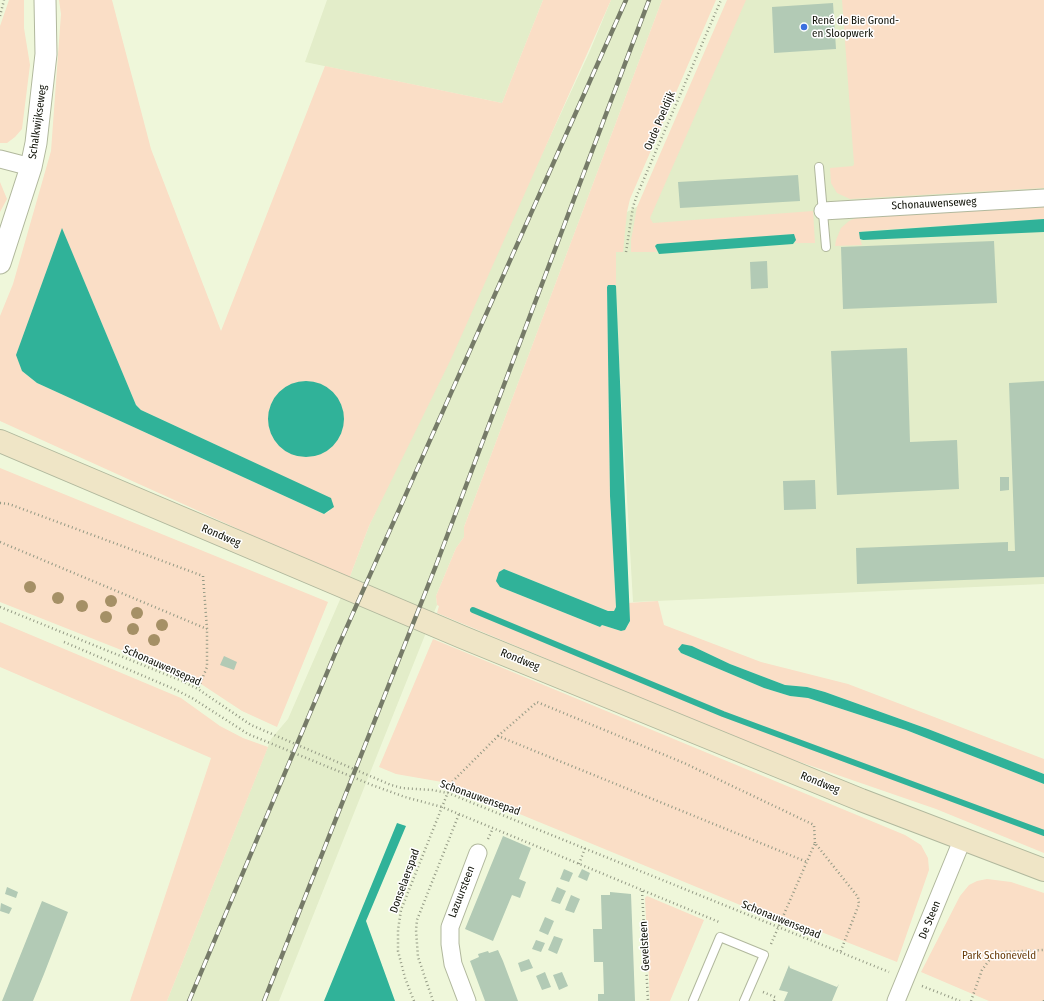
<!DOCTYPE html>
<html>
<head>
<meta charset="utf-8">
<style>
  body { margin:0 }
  canvas { display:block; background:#eff7da }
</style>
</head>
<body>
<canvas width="1044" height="1001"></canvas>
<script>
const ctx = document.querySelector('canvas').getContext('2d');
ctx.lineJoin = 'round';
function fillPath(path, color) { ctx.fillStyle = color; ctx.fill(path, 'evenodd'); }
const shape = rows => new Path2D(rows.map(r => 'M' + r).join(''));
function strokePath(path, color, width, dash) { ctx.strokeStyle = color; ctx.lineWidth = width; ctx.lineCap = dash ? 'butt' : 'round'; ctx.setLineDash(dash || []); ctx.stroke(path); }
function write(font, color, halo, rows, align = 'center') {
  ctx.font = font + ' "Fira Sans Condensed",sans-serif'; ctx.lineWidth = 3; ctx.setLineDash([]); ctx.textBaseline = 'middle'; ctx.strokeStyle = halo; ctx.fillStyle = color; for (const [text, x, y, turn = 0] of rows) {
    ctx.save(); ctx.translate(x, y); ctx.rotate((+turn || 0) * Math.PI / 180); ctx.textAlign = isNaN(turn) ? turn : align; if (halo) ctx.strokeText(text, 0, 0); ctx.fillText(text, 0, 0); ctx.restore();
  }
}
const built = shape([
  [327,0,543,0,502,103,305,62],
  [611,0,662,0,464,527,464,537,456,548,436,596,437,605,279,1001,167,1001,271,739,288,719,349,579,369,526,589,53],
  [737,0,866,0,1044,146,1044,584,633,602,613,255,621,215,648,201]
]);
const green = shape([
  [9,0,24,0,24,28,30,65,22,129,15,137,7,143,0,143,0,26],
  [59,0,112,0,151,149,221,331,325,66,502,103,543,0,611,0,451,359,369,526,349,579,307,562,236,528,0,421,0,316,13,284,51,151,61,14],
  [62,229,136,405,141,410,272,471,330,511,324,514,37,383,22,371],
  [662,0,716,0,630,199,627,212,623,252,616,252,616,286,615,285,607,287,610,496,616,607,614,611,608,611,504,569,500,587,600,627,602,625,621,631,628,626,630,621,628,603,658,601,664,625,761,662,848,684,1044,759,1044,774,928,729,825,692,807,687,785,685,730,664,692,646,678,649,681,653,764,688,790,696,808,698,906,730,1044,784,1044,853,936,809,768,751,437,613,439,606,437,605,436,596,456,548,464,537,464,527],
  [727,0,746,0,650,218,653,223,813,211,815,243,795,243,794,234,657,244,655,246,657,252,631,252,631,240,637,207],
  [842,0,1044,0,1044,188,850,199,837,193,831,183,830,168,853,166,854,164],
  [0,182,7,199,0,212],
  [1044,206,1044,219,862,231,860,239,862,245,835,246,836,240,841,228,849,221,856,218],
  [0,468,328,602,277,727,242,711,192,678,0,602],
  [0,622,181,698,220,726,243,738,268,747,167,1001,130,1001,211,758,0,667],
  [433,639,905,835,921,845,928,858,929,870,897,962,781,916,779,921,442,782,396,774,379,767],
  [987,879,1011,882,1044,893,1044,1001,989,1001,921,972,960,896,969,885,977,881],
  [647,896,704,920,670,1001,650,1001,645,898]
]);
const water = shape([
  [1044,219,1044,232,863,240,860,239,859,232],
  [62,228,136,405,141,410,331,498,334,507,324,514,37,383,22,371,16,355],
  [794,234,796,240,793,244,659,254,655,246,657,244],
  [608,285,615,285,616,286,630,621,625,630,621,631,602,625,600,627,500,587,496,581,499,572,504,569,608,611,614,611,616,607,610,496,607,287],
  '268 419a38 38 0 1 1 76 0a38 38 0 1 1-76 0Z',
  [682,644,692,646,730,664,785,685,807,687,825,692,928,729,1044,774,1044,784,906,730,808,698,790,696,764,688,681,653,678,649],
  [397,823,406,826,366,921,395,1001,324,1001]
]);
const stream = shape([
  [473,610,723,714,1044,833]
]);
const building = shape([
  [833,3,836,49,774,53,772,7],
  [798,175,800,201,680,208,678,182],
  [994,241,997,303,843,309,841,247],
  [767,261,768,288,751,289,750,262],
  [907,348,910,442,957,440,959,489,837,495,831,351],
  [1044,381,1044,577,857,584,856,548,1008,542,1008,551,1015,551,1009,383],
  [1000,477,1009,477,1009,490,1000,491],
  [815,480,816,509,784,510,783,481],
  [224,656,237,662,234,670,220,665],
  [503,836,531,848,519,879,526,882,520,898,512,895,493,941,465,929],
  [564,869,573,873,569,882,560,879],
  [582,869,590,873,587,881,578,877],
  [7,887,18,892,16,898,5,894],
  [557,887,566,891,560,904,551,901],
  [610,892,631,894,635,1001,598,1001,598,994,604,994,603,962,594,962,593,929,602,929,601,895,610,895],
  [571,895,580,899,574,913,565,910],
  [42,901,68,912,44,974,33,1001,2,1001],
  [1,903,12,908,9,914,0,911],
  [545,917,554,921,548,935,539,931],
  [554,936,563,939,557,954,548,950],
  [536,940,545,943,541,952,532,949],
  [498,950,503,961,518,1001,485,1001,470,961,479,957,478,954,488,951,489,953],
  [529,959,533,968,521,972,518,963],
  [789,965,790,968,837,987,839,984,832,1001,784,1001,788,992,779,990],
  [545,972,551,987,542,990,536,976],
  [562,972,568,986,559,990,553,975]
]);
const path = shape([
  [0,16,4,0],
  [626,252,633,207,637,195,721,0],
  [0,503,9,504,203,576,207,629,207,667,198,689],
  [0,542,207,629],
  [0,607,182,681,198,689,251,725,391,785,402,788,432,790,448,793,889,972],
  [64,642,174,689,192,698,248,734,372,785,405,797,442,807,719,922],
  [498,736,537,702,684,763,814,825,815,843],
  [488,839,493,828],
  [579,864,585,848],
  [642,891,648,1001],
  [771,944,815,843,858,897,859,904,840,953],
  [922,986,960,1001],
  [763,992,775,997,774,1001],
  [414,1001,405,978,398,951,398,930,401,910,452,782,498,736,807,862],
  [433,1001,418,957,416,930,417,920,459,814],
  [971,1001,982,970,990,959,1003,952,1044,950],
  [1044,1001,1044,1000]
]);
const service = shape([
  [819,167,826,247],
  [693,1001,720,937,764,955,744,1001]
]);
const minor = shape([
  [0,159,31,167],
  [823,211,1044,198],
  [467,1001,453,964,450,944,450,927,478,853],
  [896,1001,963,838]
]);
const tertiary = shape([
  [0,263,31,167,36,143,46,54,45,0]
]);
const secondary = shape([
  [0,441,462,637,861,800,1044,870]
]);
const rail = shape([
  [189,1001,337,649,626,0],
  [264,1001,435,568,649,0]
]);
const trees = [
  [30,587],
  [58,598],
  [111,601],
  [82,606],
  [137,613],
  [106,617],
  [162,625],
  [133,629],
  [154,640]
];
const markers = [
  [804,27,4,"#3b6fdf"]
];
const poiNames = [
  ["René de Bie Grond-",812,21],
  ["en Sloopwerk",812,34]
];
const streetNames = [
  ["Oude Poeldijk",660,121,-67],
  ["Schalkwijkseweg",38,122,-82],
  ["Schonauwenseweg",934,204,-3],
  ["Rondweg",221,536,23],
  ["Rondweg",520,660,22],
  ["Schonauwensepad",162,666,24],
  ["Rondweg",820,783,22],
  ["Schonauwensepad",480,798,20],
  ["Donselaerspad",405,881,-70],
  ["Lazuursteen",462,892,-69],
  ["Schonauwensepad",781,920,22],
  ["De Steen",930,920,-68],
  ["Gevelsteen",645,946,-93]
];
const parkNames = [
  ["Park Schoneveld",999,956]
];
fillPath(built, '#e3edc9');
fillPath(green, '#fadec6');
fillPath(water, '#30b299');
strokePath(stream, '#30b299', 6);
fillPath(building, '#b2cab5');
strokePath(service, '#b1b89d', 10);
strokePath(minor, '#b1b89d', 19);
strokePath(tertiary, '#b1b89d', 23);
strokePath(secondary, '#b1b89d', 24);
strokePath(path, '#939984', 2.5, [1, 3]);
strokePath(service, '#fff', 8);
strokePath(minor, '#fff', 17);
strokePath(tertiary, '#fff', 21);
strokePath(secondary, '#efe5c6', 22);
strokePath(rail, '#767b68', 4.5);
strokePath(rail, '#fff', 3, [9]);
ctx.fillStyle = '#a59066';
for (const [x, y] of trees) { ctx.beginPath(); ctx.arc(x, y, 6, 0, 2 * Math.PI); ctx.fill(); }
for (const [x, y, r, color] of markers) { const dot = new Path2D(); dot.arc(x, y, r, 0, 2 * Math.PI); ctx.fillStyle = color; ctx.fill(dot); strokePath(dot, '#fff', 1.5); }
write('11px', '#101208', '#fff', poiNames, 'left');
write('11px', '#101208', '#fff', streetNames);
write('11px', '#683b08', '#fff', parkNames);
</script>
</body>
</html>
